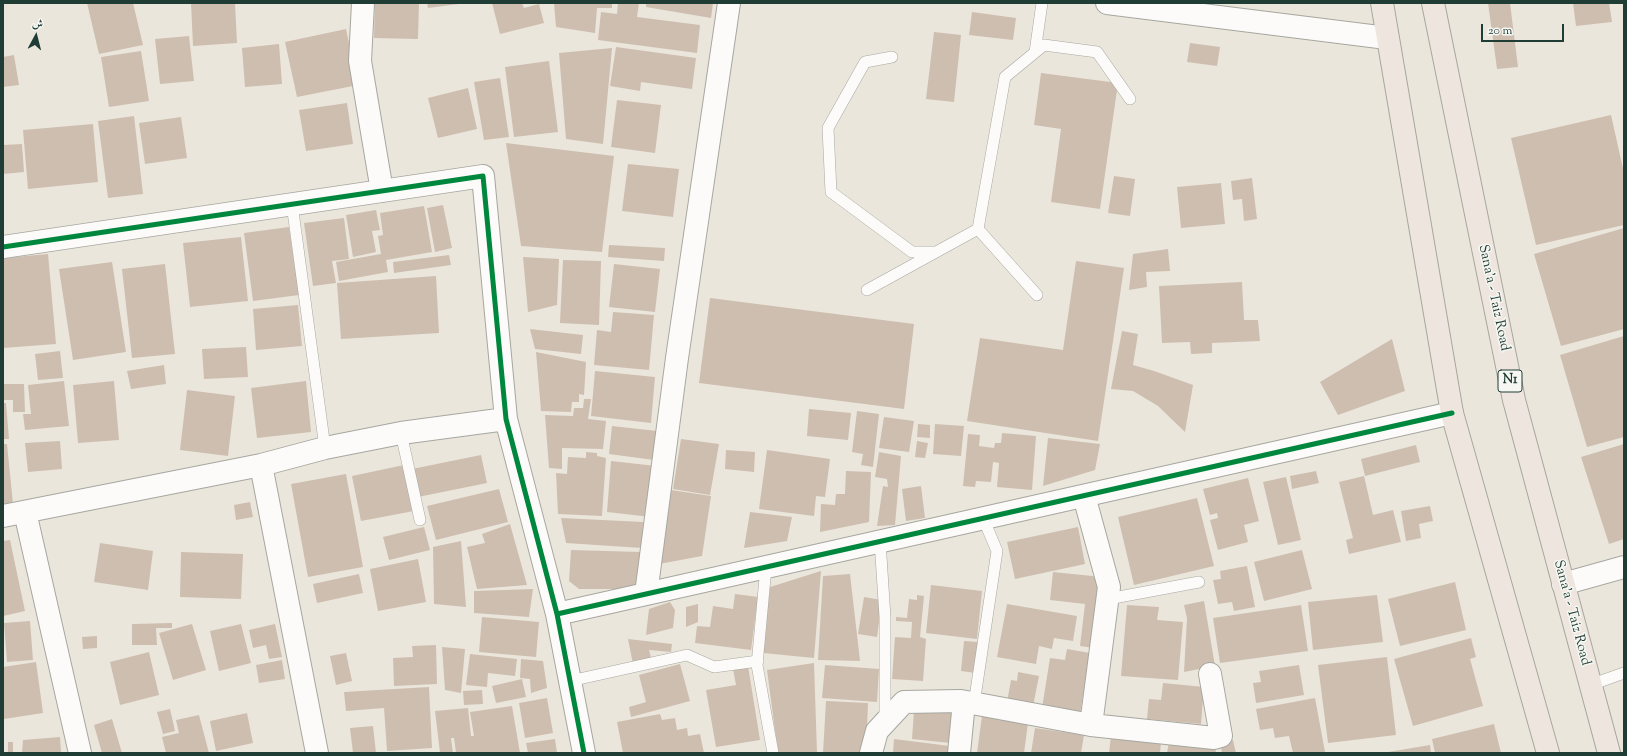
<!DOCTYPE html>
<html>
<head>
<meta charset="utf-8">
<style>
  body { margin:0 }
  #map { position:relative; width:1627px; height:756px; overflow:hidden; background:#ebe6db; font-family:"Sorts Mill Goudy",Amiri,serif }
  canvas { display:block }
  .frame { position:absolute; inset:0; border:4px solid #1f3d34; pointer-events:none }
  .north { position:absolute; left:16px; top:16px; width:40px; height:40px; -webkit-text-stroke:3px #f6f6f2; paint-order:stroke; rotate:7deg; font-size:11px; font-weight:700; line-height:16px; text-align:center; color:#1f3d34 }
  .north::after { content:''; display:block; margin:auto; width:14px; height:18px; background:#1f3d34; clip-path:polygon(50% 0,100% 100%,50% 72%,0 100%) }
  .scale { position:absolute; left:1481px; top:24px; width:83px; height:18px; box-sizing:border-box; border:2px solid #1f3d34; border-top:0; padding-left:5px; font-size:12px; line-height:14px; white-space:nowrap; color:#1f3d34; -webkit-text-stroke:3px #f6f6f2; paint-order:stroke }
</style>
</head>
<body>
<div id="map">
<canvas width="1627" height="756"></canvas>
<div class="frame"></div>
<div class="north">ش</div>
<div class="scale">20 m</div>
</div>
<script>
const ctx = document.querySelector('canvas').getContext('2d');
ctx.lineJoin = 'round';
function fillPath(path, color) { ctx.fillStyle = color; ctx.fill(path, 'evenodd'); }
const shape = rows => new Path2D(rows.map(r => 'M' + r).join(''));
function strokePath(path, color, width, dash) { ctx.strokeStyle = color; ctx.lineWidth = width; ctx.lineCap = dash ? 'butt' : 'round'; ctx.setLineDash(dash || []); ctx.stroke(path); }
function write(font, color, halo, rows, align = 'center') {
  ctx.font = font + ' "Sorts Mill Goudy",serif'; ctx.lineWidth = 3; ctx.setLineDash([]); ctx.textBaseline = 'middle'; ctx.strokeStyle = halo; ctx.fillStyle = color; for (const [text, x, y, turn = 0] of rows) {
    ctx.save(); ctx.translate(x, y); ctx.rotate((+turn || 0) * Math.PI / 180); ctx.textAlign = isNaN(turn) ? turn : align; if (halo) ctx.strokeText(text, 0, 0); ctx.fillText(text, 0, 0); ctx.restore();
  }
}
const building = shape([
  [87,3,133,3,143,45,99,54],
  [191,3,235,3,237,43,193,46],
  [375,3,419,3,418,39,374,38],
  [427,3,459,3,459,4,428,8],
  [492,3,522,3,524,8,539,4,544,23,500,34],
  [554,3,612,3,612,8,597,8,595,33,556,27],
  [618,3,639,3,637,17,700,25,697,53,598,40,601,12,617,14],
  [646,3,713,3,711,18,646,7],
  [1488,3,1510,3,1518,67,1497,69],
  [1573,3,1609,3,1612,22,1576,26],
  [972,12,1016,18,1013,40,969,35],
  [346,29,358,85,297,97,285,42],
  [934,32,961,35,954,102,926,99],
  [189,36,194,81,160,84,155,39],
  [1190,43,1220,47,1217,66,1187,62],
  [279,44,282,84,245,87,242,48],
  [616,47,696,58,692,89,641,82,640,91,610,86],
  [612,48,603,144,566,139,559,53],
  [141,51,149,101,109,107,101,57],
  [14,55,19,85,3,87,3,57],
  [549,61,558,132,514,137,505,67],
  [1041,73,1118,83,1100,209,1051,202,1061,129,1034,125],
  [500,78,509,137,484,140,474,82],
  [468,88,477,129,438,138,428,98],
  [617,100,661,105,655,153,611,147],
  [347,103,353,144,306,151,299,110],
  [1611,115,1624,173,1624,225,1536,245,1511,138],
  [134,116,143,194,108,198,98,121],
  [181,117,187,158,145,164,139,123],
  [93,124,98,182,28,189,23,130],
  [506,143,614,156,602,252,521,246],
  [22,144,24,172,3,174,3,145],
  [628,164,679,169,673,217,622,211],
  [1114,176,1135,179,1130,216,1108,213],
  [1252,178,1257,219,1244,221,1242,199,1233,200,1231,181],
  [1221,183,1225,224,1181,228,1177,187],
  [443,205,452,248,435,252,427,208],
  [424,206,432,252,386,260,388,272,339,281,336,262,381,254,378,236,383,235,380,213],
  [376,210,380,230,372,231,376,252,353,257,346,215],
  [344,218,349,259,332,261,336,283,313,286,304,223],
  [289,227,299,295,253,301,244,233],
  [1624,228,1624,329,1561,346,1534,254],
  [241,237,248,301,190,307,183,243],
  [609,245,665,248,664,261,608,257],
  [1168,249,1170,271,1146,272,1147,287,1129,290,1133,254],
  [48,254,56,344,3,348,3,258],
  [449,255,451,265,394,273,393,262],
  [523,257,559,259,557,305,528,312],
  [563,260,601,261,599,325,560,323],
  [1076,261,1124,268,1098,441,967,421,980,338,1063,350],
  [112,262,126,352,73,360,59,269],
  [165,264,175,354,132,358,122,269],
  [614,264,660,269,655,312,609,307],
  [436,276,439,333,341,339,337,283],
  [1242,282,1244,320,1258,320,1260,341,1212,343,1212,353,1191,354,1190,342,1162,343,1159,286],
  [710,298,914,324,904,409,699,383],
  [298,305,302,346,256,350,253,309],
  [613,312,654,315,649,370,594,365,597,330,611,332],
  [530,329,583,335,581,354,535,349],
  [1122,331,1138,334,1133,365,1154,371,1193,385,1185,432,1158,406,1133,391,1111,389],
  [1624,336,1624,437,1587,447,1560,355],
  [1392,339,1405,391,1338,415,1320,382],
  [246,347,248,377,204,379,202,349],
  [60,351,63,378,38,380,35,354],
  [536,352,586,362,584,395,579,394,579,402,572,402,571,412,541,411],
  [164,365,166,384,131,389,127,371],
  [595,371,655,377,651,423,591,416],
  [64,381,69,426,25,430,23,414,31,414,28,385],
  [114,381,119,440,78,443,73,385],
  [306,381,311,432,257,438,251,388],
  [3,384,24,384,25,412,13,412,13,400,3,400],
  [187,390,235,396,228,456,180,450],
  [584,399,591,399,588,419,606,421,603,449,562,448,562,469,549,468,545,415,573,416,574,408,583,408],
  [3,403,6,403,9,439,3,439],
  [809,409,851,413,848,440,807,436],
  [857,411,879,414,873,467,861,465,863,454,852,452],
  [884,417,914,421,909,452,879,448],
  [918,424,930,425,930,438,917,437],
  [935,424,964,426,961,456,933,454],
  [612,426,657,431,654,460,609,454],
  [1002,433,1036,436,1032,490,997,487,999,463,993,462,991,482,976,481,975,487,963,486,968,434,980,435,979,446,994,448,995,443,1001,443],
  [1048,438,1100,444,1095,470,1043,486],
  [681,439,719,444,710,495,673,489],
  [60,441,62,469,28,472,25,443],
  [917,441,928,443,925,458,915,457],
  [3,444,7,444,13,504,3,506],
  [1624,444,1624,539,1609,544,1581,457],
  [1416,445,1420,462,1365,476,1361,459],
  [726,450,755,452,754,472,725,469],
  [767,450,830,459,825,497,816,496,814,516,759,509],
  [586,452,597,453,597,456,606,458,602,516,558,514,556,473,567,474,568,457,586,458],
  [879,452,901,456,895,525,877,526,883,486,888,487,887,479,875,477],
  [481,455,487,483,418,497,412,469],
  [611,461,656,466,651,517,607,512],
  [404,465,414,511,361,521,352,476],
  [846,471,871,472,869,522,820,532,821,504,835,505,836,494,845,494],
  [1316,471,1319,483,1292,489,1290,476],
  [346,474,363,567,308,577,291,484],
  [1364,476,1373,515,1393,510,1401,542,1349,554,1346,540,1353,538,1339,482],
  [1286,477,1301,540,1278,545,1263,482],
  [1248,478,1259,521,1244,525,1248,542,1218,550,1210,520,1218,518,1217,513,1210,515,1203,489],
  [921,486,925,518,906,521,902,489],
  [499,489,508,522,436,540,427,506],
  [671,490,711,496,702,556,659,564],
  [1197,498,1214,566,1134,585,1118,517],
  [250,502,253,517,236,520,234,505],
  [1430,506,1433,521,1419,524,1421,538,1406,541,1401,511],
  [750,512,792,517,787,541,744,548],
  [561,518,643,522,642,548,566,543],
  [510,524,527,585,477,589,467,547,485,543,482,534],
  [424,527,430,550,389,560,383,537],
  [1078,527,1085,564,1015,579,1007,542],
  [10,540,25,611,3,616,3,541],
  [461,541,466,607,434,604,433,547],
  [100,543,153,551,148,590,94,582],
  [571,550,641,552,640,583,632,589,579,589,569,581],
  [1302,550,1312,589,1264,601,1254,562],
  [181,552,243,554,241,599,180,597],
  [418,559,426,602,378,611,370,569],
  [1247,566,1255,607,1234,611,1232,602,1218,604,1213,580,1221,579,1220,571],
  [821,571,814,658,763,653,770,587],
  [1053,572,1102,577,1094,648,1080,646,1085,604,1050,600],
  [359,574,363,593,317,603,313,584],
  [850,574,860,661,818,660,823,576],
  [1455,582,1466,630,1400,646,1388,599],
  [931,585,982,591,977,639,926,633],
  [533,589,529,617,474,613,474,591],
  [735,594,758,597,751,650,695,643,697,626,710,627,713,606,733,609],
  [917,595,924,596,920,637,926,639,923,681,892,679,895,637,911,638,912,622,896,621,896,617,907,618,909,599,917,600],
  [1377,595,1383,642,1313,650,1308,602],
  [864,597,882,600,877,637,858,634],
  [1204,601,1215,666,1184,672,1187,618,1184,605],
  [670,602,675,610,673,628,646,635,649,609],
  [698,604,698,622,686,627,686,607],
  [1007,604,1077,616,1073,641,1054,638,1052,649,1039,646,1036,664,997,657],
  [1127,605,1159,607,1157,620,1183,622,1178,680,1121,676],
  [1301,605,1308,651,1220,663,1213,618],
  [482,617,539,622,536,657,479,652],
  [30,621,33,660,7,662,4,623],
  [172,623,172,628,156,628,157,645,132,645,132,624],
  [192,624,206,670,173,680,159,633],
  [241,624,251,663,219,671,210,631],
  [275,624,282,657,269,659,266,645,253,648,249,630],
  [97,636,97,648,83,649,82,637],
  [1471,638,1476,657,1470,659,1483,706,1413,726,1394,659],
  [628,639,672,644,671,652,649,650,652,661,633,664],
  [964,641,978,642,975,673,961,671],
  [436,645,437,684,394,686,393,658,413,657,412,646],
  [442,647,465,649,461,693,445,690],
  [1067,649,1090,653,1080,714,1042,708,1050,658,1065,660],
  [149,652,159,695,120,705,110,662],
  [346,653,352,681,336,685,330,656],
  [470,654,517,659,515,676,488,673,487,687,466,685],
  [1387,657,1396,735,1328,743,1318,665],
  [521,659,543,661,547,688,531,693,530,679,520,678],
  [282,660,285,679,259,683,256,665],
  [36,662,43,713,4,719,3,667],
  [814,663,817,753,778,753,767,670],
  [680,664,690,701,631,717,629,707,646,702,639,675],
  [825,665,879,669,877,702,822,698],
  [1299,665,1304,695,1256,703,1253,683,1261,682,1259,671],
  [748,666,760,740,716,747,706,690,736,685,733,669],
  [1018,672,1039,676,1033,706,1007,702,1011,680,1017,681],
  [522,679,526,697,496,703,492,686],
  [1163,683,1204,687,1201,724,1147,719,1149,699,1161,700],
  [429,687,432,748,387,751,384,708,346,711,344,692],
  [482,690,483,704,464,705,463,691],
  [547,698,553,733,525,738,519,703],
  [1315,698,1325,752,1293,753,1289,736,1275,738,1273,728,1260,730,1256,709],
  [826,701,868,703,866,753,823,753],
  [512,706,520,753,456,753,454,738,451,738,453,753,440,753,435,711,468,708,471,736,474,736,470,712],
  [170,709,175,731,163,734,157,712],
  [941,710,954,713,950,743,912,739,914,711],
  [247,713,253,743,216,751,210,721],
  [660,714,662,720,675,718,677,730,687,728,688,736,700,734,704,753,623,753,617,722],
  [199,715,209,753,166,753,162,737,179,733,176,720],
  [982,716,1028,723,1024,753,977,753],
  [112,719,122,753,102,753,94,725],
  [1494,724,1501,753,1435,753,1432,739],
  [373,726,376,753,353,753,350,728],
  [1035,728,1084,735,1081,753,1031,753],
  [1111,736,1161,742,1160,753,1109,753],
  [60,737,61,753,22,753,23,740],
  [555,739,557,753,528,753,526,743],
  [894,739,950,746,949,753,893,753],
  [1233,740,1236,753,1222,753,1220,742],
  [8,742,13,742,13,753,8,753],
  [1169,742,1215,745,1216,753,1167,753],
  [1430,745,1431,753,1388,753,1388,752]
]);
const lane = shape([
  [1035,52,1042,3],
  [892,57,865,62,828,128,831,192,912,252,935,252],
  [292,204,325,448],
  [978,229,1037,295],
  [867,290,978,229,1005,77,1044,45,1097,52,1130,99],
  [401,433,420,520],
  [880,541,885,617,885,721],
  [766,567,757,665,773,753],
  [1108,599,1199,582],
  [570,681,687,655,714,667,758,661],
  [1590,685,1624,673],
  [974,704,997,551,983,518]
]);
const street = shape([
  [363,3,360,61,382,191],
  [1107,3,1387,38],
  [3,247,483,176,506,419,557,614,584,753],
  [261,465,317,753],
  [1084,496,1109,587,1091,725],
  [25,512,80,753],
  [3,516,261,465,325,448,401,433,506,419],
  [1563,584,1624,567],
  [646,594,677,358,729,3],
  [557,614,1452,413],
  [871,753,877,731,904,702,961,701,1091,725,1214,738,1221,736,1210,674],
  [959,753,964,702]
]);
const highway = shape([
  [1382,3,1452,413,1548,753],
  [1433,3,1514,400,1609,753]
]);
const cycleway = shape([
  [3,247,483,176,506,419,557,614,584,753],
  [557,614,1452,413]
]);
const shields = [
  [1510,381,24]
];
const shieldNames = [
  ["N1",1510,381]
];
const streetNames = [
  ["Sana'a - Taiz Road",1493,298,78],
  ["Sana'a - Taiz Road",1571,613,75]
];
fillPath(building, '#cebeb0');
strokePath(lane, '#a6a7a0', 12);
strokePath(street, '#a6a7a0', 24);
strokePath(highway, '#a6a7a0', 24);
strokePath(lane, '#fcfbfa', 11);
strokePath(street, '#fcfbfa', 22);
strokePath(highway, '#eee6de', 22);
strokePath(cycleway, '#00873e', 5);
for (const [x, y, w] of shields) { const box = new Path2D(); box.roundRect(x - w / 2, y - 11, w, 22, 3); ctx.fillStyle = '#f6f6f2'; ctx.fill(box); strokePath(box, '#1f3d34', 1); }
write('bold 13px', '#1f3d34', null, shieldNames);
write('14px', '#1f3d34', '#f6f6f2', streetNames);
</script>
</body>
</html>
